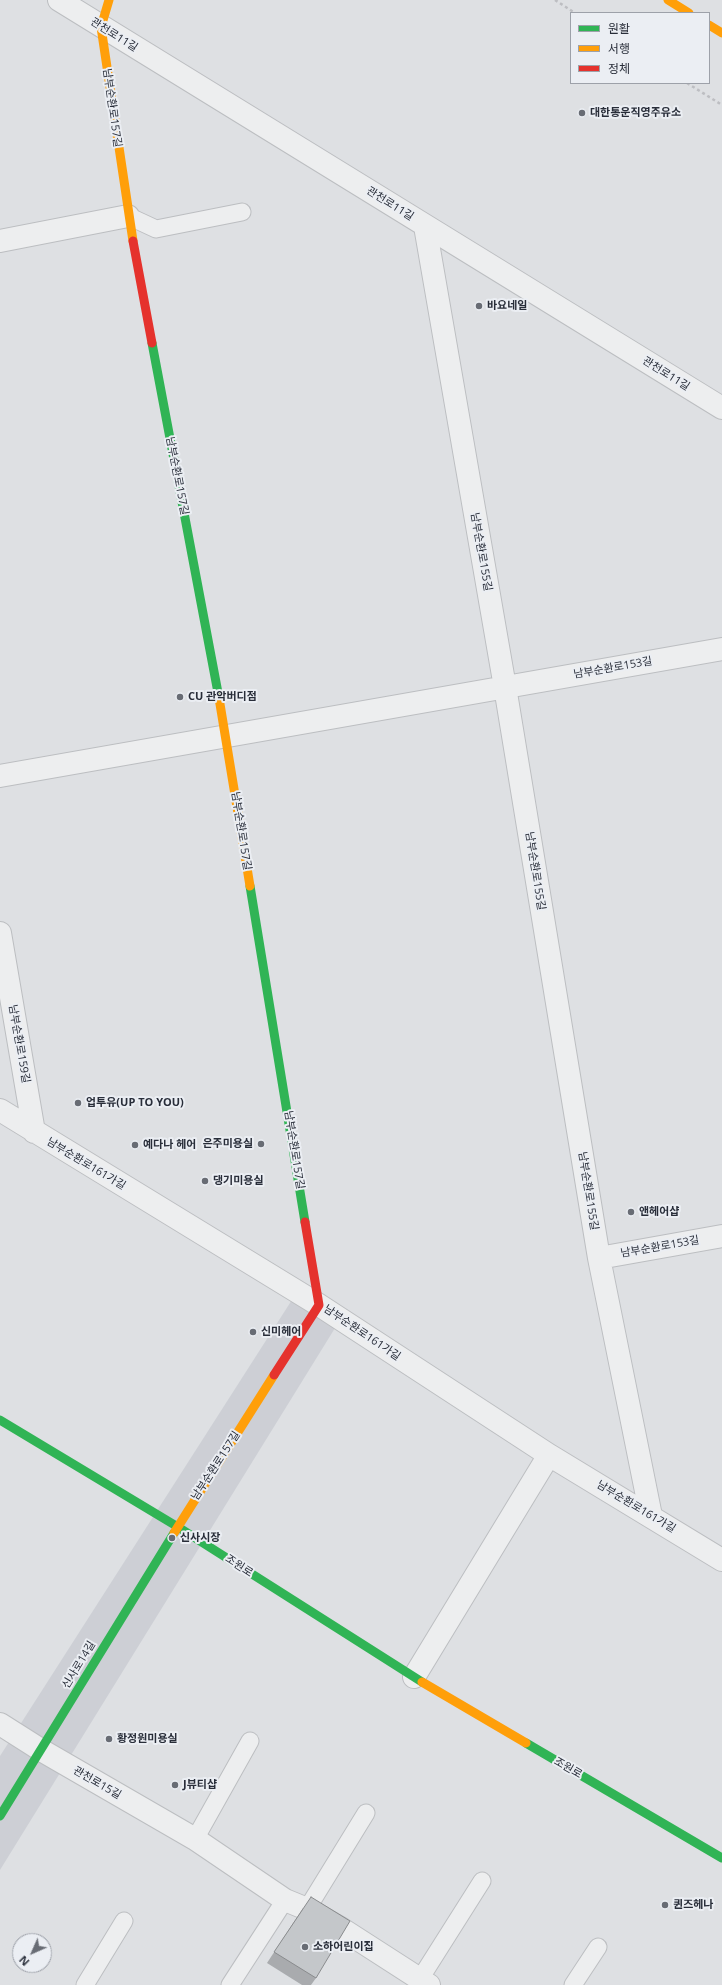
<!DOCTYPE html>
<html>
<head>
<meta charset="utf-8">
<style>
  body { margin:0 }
  #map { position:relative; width:722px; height:1985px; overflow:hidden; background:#dee0e3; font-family:"Open Sans","Noto Sans KR",sans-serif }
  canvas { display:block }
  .legend { position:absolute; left:570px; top:12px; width:140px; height:72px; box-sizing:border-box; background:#ebeef3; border:1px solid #9da1a9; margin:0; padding:5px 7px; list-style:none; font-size:12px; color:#282d39 }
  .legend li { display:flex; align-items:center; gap:8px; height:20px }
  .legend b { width:20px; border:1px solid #9da1a9 }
  .north { position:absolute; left:12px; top:1933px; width:40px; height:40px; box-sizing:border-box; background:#ebeef3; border:1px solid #9da1a9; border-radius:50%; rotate:225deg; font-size:11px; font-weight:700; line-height:16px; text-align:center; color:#282d39 }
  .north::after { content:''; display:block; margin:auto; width:14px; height:18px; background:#686c74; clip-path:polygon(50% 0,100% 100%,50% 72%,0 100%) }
</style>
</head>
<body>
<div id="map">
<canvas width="722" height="1985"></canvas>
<ul class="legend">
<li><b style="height:5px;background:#30b455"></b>원활</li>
<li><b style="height:5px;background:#ff9f0a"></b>서행</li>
<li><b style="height:5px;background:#e5322d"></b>정체</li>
</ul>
<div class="north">N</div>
</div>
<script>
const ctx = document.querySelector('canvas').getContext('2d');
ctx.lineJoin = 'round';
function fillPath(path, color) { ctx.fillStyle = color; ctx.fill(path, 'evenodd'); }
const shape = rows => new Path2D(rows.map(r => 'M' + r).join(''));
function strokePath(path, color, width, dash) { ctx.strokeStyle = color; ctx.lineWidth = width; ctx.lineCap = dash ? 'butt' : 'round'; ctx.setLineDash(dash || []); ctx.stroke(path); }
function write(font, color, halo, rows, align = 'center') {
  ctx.font = font + ' "Open Sans","Noto Sans KR",sans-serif'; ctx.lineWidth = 4; ctx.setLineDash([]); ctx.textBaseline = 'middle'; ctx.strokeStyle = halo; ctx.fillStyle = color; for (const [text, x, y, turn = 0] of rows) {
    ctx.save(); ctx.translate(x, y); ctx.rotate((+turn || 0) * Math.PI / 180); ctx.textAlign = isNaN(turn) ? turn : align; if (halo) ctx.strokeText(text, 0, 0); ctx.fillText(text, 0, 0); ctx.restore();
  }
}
const built = shape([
  [297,1292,340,1320,0,1870,0,1756]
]);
const path = shape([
  [555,0,575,13],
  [687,83,722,105]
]);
const lane = shape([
  [128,216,156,229,242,212],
  [195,1839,250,1741],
  [307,1909,366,1813],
  [420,1979,482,1881],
  [85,1985,124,1921],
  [230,1985,285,1900],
  [573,1985,598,1947]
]);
const street = shape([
  [59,0,722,408],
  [425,226,505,687,599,1258,651,1516],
  [0,241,128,216],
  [0,776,722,649],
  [0,933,34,1132],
  [0,1110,319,1305,549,1455,722,1560],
  [599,1258,722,1236],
  [414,1677,549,1455],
  [0,1724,41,1750,195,1839,285,1900,307,1909,342,1929,429,1985]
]);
const fast = shape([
  [152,343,219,698],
  [250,886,305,1222],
  [0,1420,178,1527,422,1682],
  [526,1743,722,1858],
  [0,1816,174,1533]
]);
const slow = shape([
  [109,0,101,27,133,241],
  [668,0,689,13],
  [709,25,722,33],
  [219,698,250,886],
  [174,1533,274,1375],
  [422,1682,526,1743]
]);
const jam = shape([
  [133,241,152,343],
  [274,1375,319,1305,305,1222]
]);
const wall = shape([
  [303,1908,316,1978,311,1985,302,1985,267,1963]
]);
const building = shape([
  [311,1897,350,1921,316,1978,274,1952,311,1897]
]);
const markers = [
  [582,113,4,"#686c74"],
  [479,306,4,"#686c74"],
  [180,697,4,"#686c74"],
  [78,1103,4,"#686c74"],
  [261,1144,4,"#686c74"],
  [135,1145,4,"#686c74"],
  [205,1181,4,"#686c74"],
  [631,1212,4,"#686c74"],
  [253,1332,4,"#686c74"],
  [172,1538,4,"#686c74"],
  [109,1739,4,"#686c74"],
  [175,1785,4,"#686c74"],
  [665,1905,4,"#686c74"],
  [305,1947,4,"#686c74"]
];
const streetNames = [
  ["관천로11길",114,35,32],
  ["남부순환로157길",112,108,82],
  ["관천로11길",390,204,32],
  ["관천로11길",666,374,32],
  ["남부순환로157길",177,476,79],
  ["남부순환로155길",481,552,80],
  ["남부순환로153길",613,668,-10],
  ["남부순환로157길",241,831,81],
  ["남부순환로155길",535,871,81],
  ["남부순환로159길",19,1044,80],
  ["남부순환로157길",294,1150,81],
  ["남부순환로161가길",86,1164,31],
  ["남부순환로155길",588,1191,81],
  ["남부순환로153길",660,1247,-10],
  ["남부순환로161가길",362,1333,34],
  ["남부순환로157길",216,1466,-57],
  ["남부순환로161가길",636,1507,31],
  ["조원로",239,1566,33],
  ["신사로14길",79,1665,-59],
  ["조원로",568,1768,30],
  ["관천로15길",97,1783,30]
];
const poiNames = [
  ["대한통운직영주유소",590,113],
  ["바요네일",487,306],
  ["CU 관악버디점",188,697],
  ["업투유(UP TO YOU)",86,1103],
  ["은주미용실",253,1144,"right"],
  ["예다나 헤어",143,1145],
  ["댕기미용실",213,1181],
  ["앤헤어샵",639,1212],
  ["신미헤어",261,1332],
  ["신사시장",180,1538],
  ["황정원미용실",117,1739],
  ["J뷰티샵",183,1785],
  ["퀸즈헤나",673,1905],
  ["소하어린이집",313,1947]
];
fillPath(built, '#cdcfd5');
strokePath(lane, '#bcbec1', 19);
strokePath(street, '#bcbec1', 24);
strokePath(path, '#bdbec2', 2.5, [3, 3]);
strokePath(lane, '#edeeef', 17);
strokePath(street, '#edeeef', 22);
strokePath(fast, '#30b455', 9);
strokePath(slow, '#ff9f0a', 9);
strokePath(jam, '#e5322d', 9);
fillPath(wall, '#a9abae');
fillPath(building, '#c4c7ca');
strokePath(building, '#898b8d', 1);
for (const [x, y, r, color] of markers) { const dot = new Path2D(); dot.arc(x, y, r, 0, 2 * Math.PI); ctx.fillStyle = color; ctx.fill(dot); strokePath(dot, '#ebeef3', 1.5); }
write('11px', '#282d39', '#ebeef3', streetNames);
write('bold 11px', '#282d39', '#ebeef3', poiNames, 'left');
</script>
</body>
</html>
